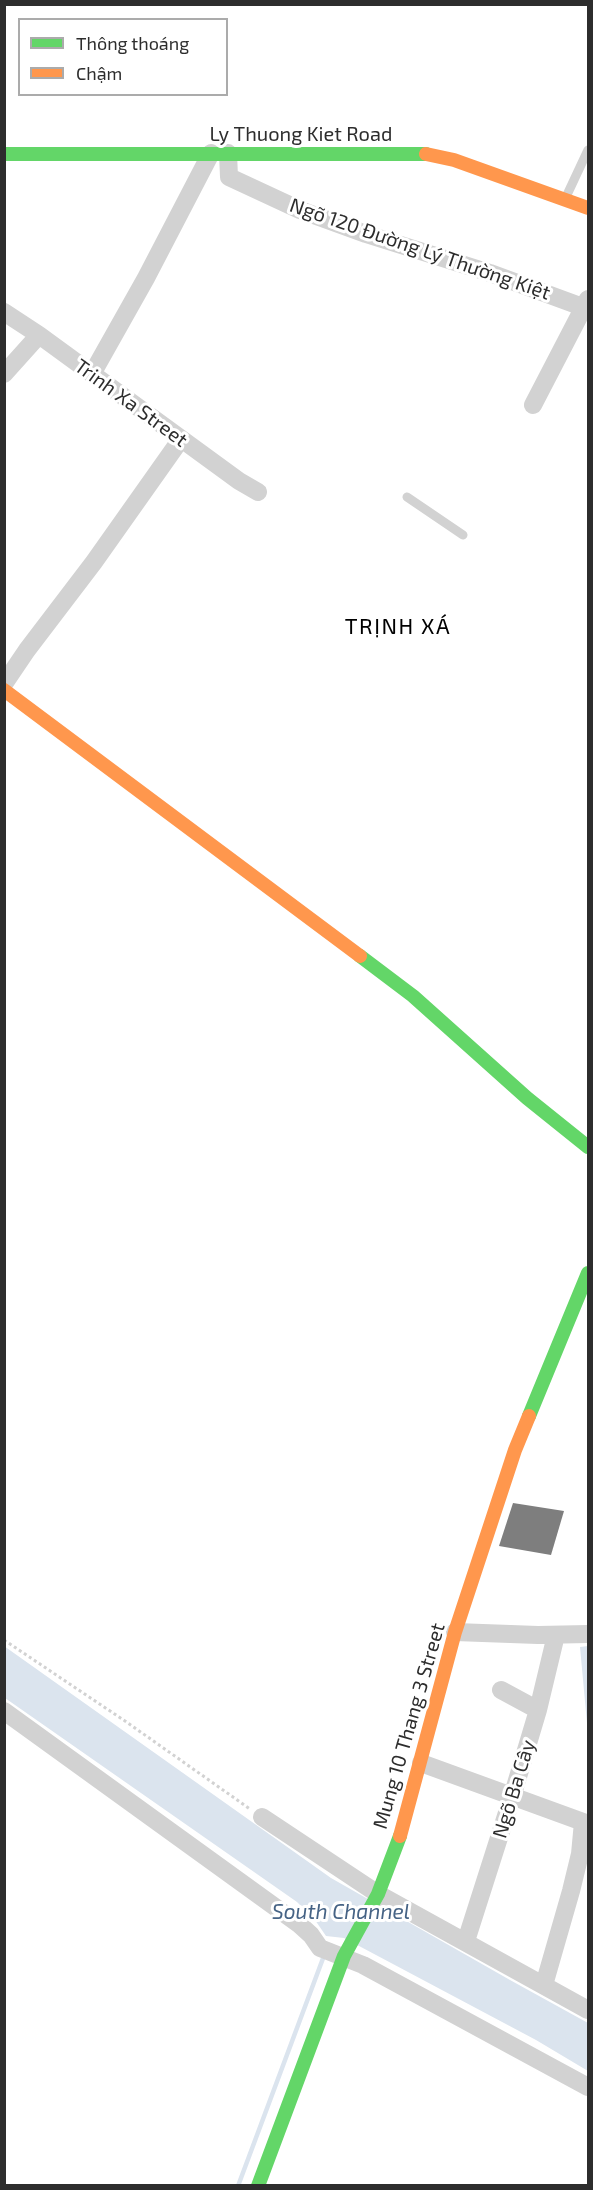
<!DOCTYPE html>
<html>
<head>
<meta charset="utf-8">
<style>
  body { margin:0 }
  #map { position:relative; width:593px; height:2190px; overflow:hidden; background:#fff; font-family:"Exo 2",sans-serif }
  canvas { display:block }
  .frame { position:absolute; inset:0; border:6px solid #2d2d2d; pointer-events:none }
  .legend { position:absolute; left:18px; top:18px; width:210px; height:78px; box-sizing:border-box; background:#fff; border:2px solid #ababab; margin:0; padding:8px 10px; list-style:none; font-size:18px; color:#2d2d2d }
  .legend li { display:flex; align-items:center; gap:12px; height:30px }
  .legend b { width:30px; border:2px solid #ababab }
</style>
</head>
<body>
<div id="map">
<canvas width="593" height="2190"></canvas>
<div class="frame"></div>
<ul class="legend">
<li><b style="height:8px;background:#63d668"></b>Thông thoáng</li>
<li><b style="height:8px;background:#ff974d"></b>Chậm</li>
</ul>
</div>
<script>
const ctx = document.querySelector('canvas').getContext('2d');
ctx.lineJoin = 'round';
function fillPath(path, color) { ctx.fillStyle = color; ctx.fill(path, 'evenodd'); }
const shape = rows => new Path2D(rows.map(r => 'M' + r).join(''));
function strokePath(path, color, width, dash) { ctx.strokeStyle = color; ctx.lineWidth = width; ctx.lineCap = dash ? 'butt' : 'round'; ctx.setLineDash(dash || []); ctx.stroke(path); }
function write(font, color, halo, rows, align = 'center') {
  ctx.font = font + ' "Exo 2",sans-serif'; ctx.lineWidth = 6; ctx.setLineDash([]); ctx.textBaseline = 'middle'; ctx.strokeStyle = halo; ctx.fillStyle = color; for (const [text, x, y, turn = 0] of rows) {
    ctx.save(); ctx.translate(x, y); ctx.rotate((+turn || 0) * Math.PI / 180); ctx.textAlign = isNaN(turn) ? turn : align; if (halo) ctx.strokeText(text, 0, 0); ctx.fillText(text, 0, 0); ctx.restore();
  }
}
const water = shape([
  [4,1646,331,1878,510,1980,588,2023,588,2071,536,2040,344,1938,326,1936,315,1920,297,1902,5,1698],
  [588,1646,588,1734,580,1647]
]);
const stream = shape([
  [238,2186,325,1953]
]);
const building = shape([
  [513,1503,564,1511,551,1555,499,1546]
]);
const path = shape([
  [4,1640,125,1721,250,1809]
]);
const lane = shape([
  [566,197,588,150],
  [407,497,463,535]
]);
const street = shape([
  [228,153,229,177,300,210,366,234,490,273,588,309],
  [4,312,39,335,239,481,258,492],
  [4,374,39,335],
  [92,374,146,278,211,153],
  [533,405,588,299],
  [4,684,27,650,94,562,181,439],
  [455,1632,538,1635,588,1634],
  [501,1690,538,1710],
  [4,1711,300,1925,311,1935,320,1948,363,1965,588,2087],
  [421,1763,583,1822,580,1854,571,1891,544,1985],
  [262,1817,378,1894,588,2010],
  [466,1941,512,1797,538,1710,556,1635]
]);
const fast = shape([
  [4,154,426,154],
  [360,956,413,996,527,1098,588,1147],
  [529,1416,588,1273],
  [258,2186,344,1956,378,1894,400,1836]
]);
const slow = shape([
  [426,154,454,160,588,208],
  [4,690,360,956],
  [400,1836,455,1632,515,1450,529,1416]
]);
const streetNames = [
  ["Ly Thuong Kiet Road",301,134],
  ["Ngõ 120 Đường Lý Thường Kiệt",420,249,19],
  ["Trinh Xa Street",131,403,36],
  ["Mung 10 Thang 3 Street",409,1726,-74],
  ["Ngõ Ba Cây",514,1789,-73]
];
const waterNames = [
  ["South Channel",341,1912]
];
const quarterNames = [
  ["TRỊNH XÁ",398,627]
];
fillPath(water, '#dbe4ee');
strokePath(stream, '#dbe4ee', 4.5);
fillPath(building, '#7e7e7e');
strokePath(path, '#d2d2d2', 3, [3, 3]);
strokePath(lane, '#d2d2d2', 9);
strokePath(street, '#d2d2d2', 18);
strokePath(fast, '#63d668', 14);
strokePath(slow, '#ff974d', 14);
write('20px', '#2d2d2d', '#fff', streetNames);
write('italic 21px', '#466385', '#fff', waterNames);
ctx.letterSpacing = '1.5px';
write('22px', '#000', '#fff', quarterNames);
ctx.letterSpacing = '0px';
</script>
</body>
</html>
